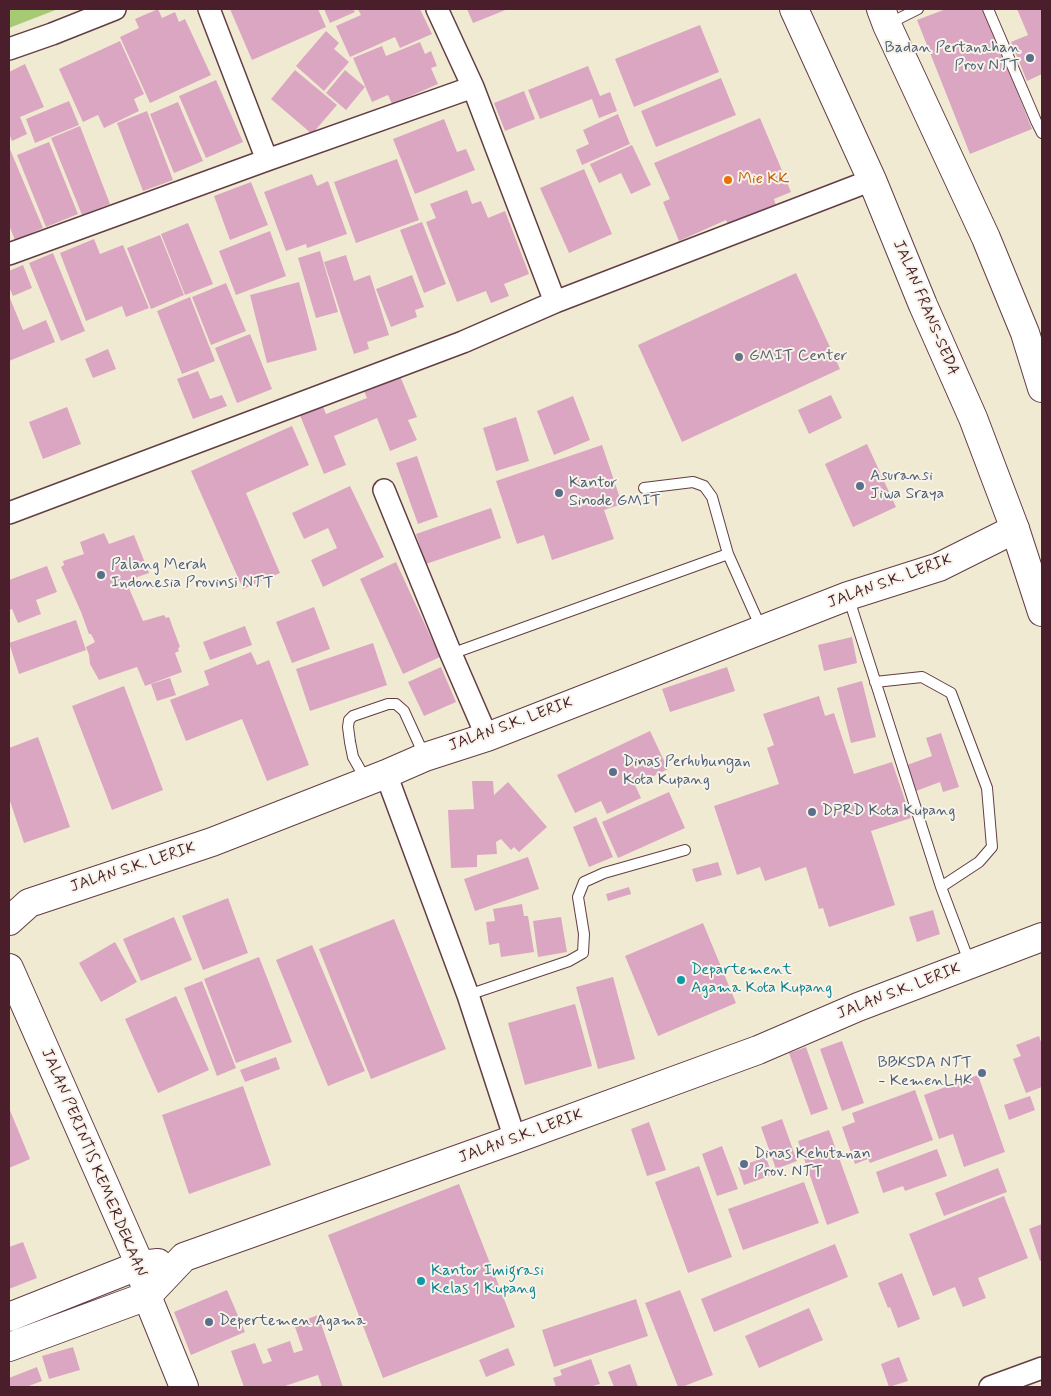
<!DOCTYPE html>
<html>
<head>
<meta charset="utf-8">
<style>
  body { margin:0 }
  #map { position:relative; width:1051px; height:1396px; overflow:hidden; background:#f1ead3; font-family:Mynerve,sans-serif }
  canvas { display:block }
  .frame { position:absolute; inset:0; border:10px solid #4a1f2b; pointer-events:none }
</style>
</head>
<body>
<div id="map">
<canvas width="1051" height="1396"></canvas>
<div class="frame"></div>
</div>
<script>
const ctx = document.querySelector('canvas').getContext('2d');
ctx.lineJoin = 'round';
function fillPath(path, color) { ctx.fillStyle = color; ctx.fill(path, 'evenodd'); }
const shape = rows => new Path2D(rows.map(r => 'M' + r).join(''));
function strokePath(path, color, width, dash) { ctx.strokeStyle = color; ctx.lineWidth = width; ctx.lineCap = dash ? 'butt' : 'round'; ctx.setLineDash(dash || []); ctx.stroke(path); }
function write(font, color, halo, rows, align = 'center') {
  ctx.font = font + ' Mynerve,sans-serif'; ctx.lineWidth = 4; ctx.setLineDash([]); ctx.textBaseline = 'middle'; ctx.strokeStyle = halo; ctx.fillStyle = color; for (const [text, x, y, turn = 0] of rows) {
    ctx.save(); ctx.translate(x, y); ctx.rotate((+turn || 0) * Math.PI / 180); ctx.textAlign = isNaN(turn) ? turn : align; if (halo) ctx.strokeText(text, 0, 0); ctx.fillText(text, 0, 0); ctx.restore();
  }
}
const green = shape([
  [9,9,58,9,9,28]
]);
const building = shape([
  [158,9,162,18,175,12,179,22,185,19,211,75,150,103,120,37,139,28,135,19],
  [230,9,318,9,326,27,252,60],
  [324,9,353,9,355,12,330,23],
  [358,9,420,9,432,34,400,48,395,37,350,57,336,26,361,15],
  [467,9,508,9,473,23],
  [946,9,984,9,1032,129,970,154,917,20],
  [1017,9,1042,9,1042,74,1027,81,1011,42,1028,35],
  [700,25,719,72,634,107,615,59],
  [326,31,339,43,334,49,349,62,324,91,296,66],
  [120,41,144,94,134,99,139,111,104,128,98,115,83,122,59,69],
  [420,42,425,54,431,51,437,66,431,68,438,84,392,104,388,95,372,102,353,58,382,46,386,56],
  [25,64,44,107,20,117,27,134,12,141,9,134,9,72],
  [588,66,600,96,610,92,617,111,599,118,592,99,540,119,528,90],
  [295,70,337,105,312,134,271,99],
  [345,70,365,87,346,110,326,93],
  [721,78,736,115,656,147,641,111],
  [216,80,243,142,206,158,179,96],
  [524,91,535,119,505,131,494,103],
  [69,101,79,125,35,143,26,119],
  [178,102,203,161,174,173,150,114],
  [147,111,173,180,143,191,117,123],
  [618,114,630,144,582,165,576,150,589,144,583,130],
  [760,118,791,192,774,199,777,209,730,229,726,220,679,241,663,202,670,199,654,163],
  [444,119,457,152,466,149,475,170,415,194,393,139],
  [80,126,110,204,82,215,51,138],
  [49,142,78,214,46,227,17,155],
  [632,145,651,185,631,194,621,173,599,183,590,164],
  [9,147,43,228,15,240,9,225],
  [397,159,419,220,356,243,334,182],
  [584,169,612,234,569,253,540,188],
  [312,174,317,186,328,181,347,234,307,248,306,244,286,251,264,192],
  [251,182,268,225,230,240,214,196],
  [467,190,472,204,481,201,488,218,505,211,529,274,504,284,509,296,491,303,486,291,457,302,426,222,436,218,430,204],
  [422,222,446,284,424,293,400,230],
  [188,223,213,284,185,295,161,234],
  [270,231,286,276,236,295,219,251],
  [160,235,184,295,151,309,127,248],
  [94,239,100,254,123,245,149,308,126,317,122,306,86,321,60,253],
  [320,251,338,312,316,318,298,258],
  [53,253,85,331,61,341,29,263],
  [346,255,354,281,370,275,389,335,367,342,369,349,354,354,324,262],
  [23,265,32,288,13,296,9,287,9,271],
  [796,273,840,369,682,442,638,345],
  [412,275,424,307,415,310,417,317,391,327,376,289],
  [299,282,317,350,267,363,250,295],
  [226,283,246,331,211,345,192,297],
  [9,296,23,330,46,320,55,342,9,361],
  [190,297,215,361,182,374,157,311],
  [250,334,272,389,237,403,215,348],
  [108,349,116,369,93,378,85,359],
  [198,371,210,399,222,395,227,406,193,419,177,379],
  [400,376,417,417,408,420,417,440,390,451,377,418,334,436,346,465,324,474,299,413,322,404,326,414,367,398,364,391],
  [831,395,842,418,809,434,798,410],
  [573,396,590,440,554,455,537,411],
  [67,407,81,444,43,459,29,422],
  [516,417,529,461,496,471,483,428],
  [292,426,309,465,246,493,280,573,243,589,191,471],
  [867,444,896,507,853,527,825,464],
  [602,445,622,504,604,510,614,539,552,560,544,535,517,544,496,481],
  [417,456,438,517,418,524,396,463],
  [350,486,384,557,323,587,311,560,337,548,328,528,304,539,292,513],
  [491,508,501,538,426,564,416,534],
  [104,533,109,544,134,535,149,573,126,581,143,621,164,615,166,618,169,617,180,647,178,648,179,651,175,653,182,672,145,686,137,667,99,680,90,664,89,655,86,647,95,642,91,634,89,634,81,612,61,567,64,565,63,561,84,554,80,542],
  [396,562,440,657,403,674,360,579],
  [47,566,57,592,36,600,41,614,18,623,12,609,9,610,9,580],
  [314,607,330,649,292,663,276,622],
  [76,620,86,650,19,674,9,643],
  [245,626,252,645,210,660,203,642],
  [852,637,857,663,824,671,818,645],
  [373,643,387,685,310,711,296,669],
  [251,652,257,665,269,660,309,765,267,781,242,719,186,741,170,700,209,685,204,671],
  [441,667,456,702,424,716,408,682],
  [727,667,735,691,670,712,662,689],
  [170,678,176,695,157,701,151,684],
  [862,681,876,737,851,743,837,688],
  [124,686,163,790,112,810,72,706],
  [819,696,825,716,834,713,854,774,892,762,911,818,871,831,895,905,829,927,823,908,819,909,806,867,765,881,760,867,737,875,714,806,779,784,767,748,774,745,763,714],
  [650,731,668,769,635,785,641,798,607,814,601,801,575,813,557,775],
  [941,733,959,787,943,792,940,782,916,791,907,765,932,756,926,738],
  [38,737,70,827,24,843,9,798,9,748],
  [472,781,493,781,494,795,508,782,547,827,519,852,514,847,511,850,501,839,496,842,497,854,477,855,477,867,451,868,448,810,474,809],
  [669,792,685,828,618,858,602,822],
  [596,817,613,857,589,867,573,827],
  [528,857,539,889,475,911,464,879],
  [718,862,722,875,696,882,692,869],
  [629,887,631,894,608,901,606,894],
  [228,898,248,953,203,970,182,916],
  [522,904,524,916,528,916,534,952,501,957,499,943,489,945,486,922,495,921,493,909],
  [933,910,940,934,917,942,909,917],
  [174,917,192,960,141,981,123,939],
  [561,917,567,952,538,957,533,921],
  [394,919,446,1049,371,1079,319,949],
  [703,923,736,1003,658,1036,625,956],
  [115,942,137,982,101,1002,79,963],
  [312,945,365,1071,328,1086,276,960],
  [259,957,292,1042,236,1063,204,979],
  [613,977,635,1059,598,1069,576,987],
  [202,981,236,1068,217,1076,184,988],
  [176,996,209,1070,158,1093,125,1019],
  [575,1004,592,1066,525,1085,508,1023],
  [1039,1036,1042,1045,1042,1087,1026,1093,1013,1059,1021,1056,1016,1045],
  [842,1041,864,1103,842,1111,820,1049],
  [806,1047,828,1109,811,1115,789,1053],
  [276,1057,280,1069,245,1082,240,1070],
  [978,1075,1005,1152,964,1167,953,1134,939,1139,924,1095],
  [243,1086,271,1165,189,1194,162,1115],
  [915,1090,933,1140,870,1163,868,1159,855,1164,842,1127,855,1122,852,1113],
  [1030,1096,1035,1110,1009,1120,1004,1105],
  [9,1108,30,1159,9,1168],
  [782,1119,797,1161,776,1169,761,1127],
  [649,1122,666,1170,647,1176,631,1129],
  [829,1130,859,1213,827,1225,798,1141],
  [722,1146,738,1189,717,1196,702,1154],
  [937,1149,947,1176,905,1191,903,1186,883,1193,876,1172],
  [766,1157,772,1175,744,1185,738,1167],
  [699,1166,732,1257,688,1273,655,1182],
  [998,1168,1007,1192,944,1216,935,1193],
  [804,1182,819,1223,743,1250,728,1209],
  [459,1184,515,1327,383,1378,328,1235],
  [1004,1196,1028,1258,978,1278,986,1298,963,1307,955,1287,933,1296,909,1234],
  [1042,1224,1042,1260,1040,1261,1029,1229],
  [23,1242,37,1278,9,1289,9,1247],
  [835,1244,848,1277,714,1332,701,1299],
  [902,1273,920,1319,898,1328,890,1307,888,1308,878,1283],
  [227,1290,245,1332,191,1355,174,1312],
  [680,1290,713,1375,682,1387,678,1387,645,1303],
  [636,1299,648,1336,554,1367,542,1330],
  [809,1308,823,1340,759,1368,745,1336],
  [318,1315,343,1387,322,1387,318,1375,282,1387,244,1387,231,1351,255,1343,263,1364,272,1361,267,1349,290,1341,294,1353,303,1350,294,1324],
  [73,1347,80,1370,49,1379,42,1356],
  [508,1348,515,1365,486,1377,479,1360],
  [899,1357,908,1381,889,1387,881,1364],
  [591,1359,600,1384,589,1387,556,1387,553,1378,562,1375,560,1370],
  [630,1364,638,1387,614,1387,608,1372],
  [37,1367,42,1381,26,1387,9,1387,9,1378]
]);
const service = shape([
  [988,9,1036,121,1042,133],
  [888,24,918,9],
  [644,488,693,482,704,486,712,497,728,554,761,628],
  [848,596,941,887,970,964],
  [451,654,728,554],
  [875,682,922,677,951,693,987,788,992,847,979,862,941,887],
  [366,780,353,757,350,742,348,727,349,720,353,716,388,704,396,704,404,711,425,757],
  [468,995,569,961,583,953,584,934,578,897,584,882,604,873,685,850]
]);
const minor = shape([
  [209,9,267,160],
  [9,49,52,34,115,9],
  [9,254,267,160,473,87,437,9],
  [555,302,872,180],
  [384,490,451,654,487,737],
  [9,513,463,342,555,302,473,87],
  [386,774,468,995,515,1139],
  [990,1387,1042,1368]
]);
const secondary = shape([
  [9,921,29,903,212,842,386,774,425,757,487,737,848,596,939,567,1015,529],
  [9,968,140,1265,147,1296,184,1387],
  [9,1317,140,1265,158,1263],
  [9,1347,147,1296,184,1257,515,1139,758,1050,858,1007,1042,937]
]);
const primary = shape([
  [794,9,872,180,923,305,973,418,1015,529,1042,612],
  [881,9,887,25,986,238,1025,333,1042,388]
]);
const markers = [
  [1030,58,5,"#5c6f8a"],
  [728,180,5,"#e8710a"],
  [739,357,5,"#6b7280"],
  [860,486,5,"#5c6f8a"],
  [559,493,5,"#5c6f8a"],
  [101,575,5,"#5c6f8a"],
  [613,772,5,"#5c6f8a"],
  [812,812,5,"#5c6f8a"],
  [681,980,5,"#0f9aa8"],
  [982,1073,5,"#5c6f8a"],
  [744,1164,5,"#5c6f8a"],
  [421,1281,5,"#0f9aa8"],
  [209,1322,5,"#5c6f8a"]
];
const serviceNames = [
  ["Badan Pertanahan",1020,49,"right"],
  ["Prov NTT",1020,67,"right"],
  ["Asuransi",870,477],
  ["Jiwa Sraya",870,495],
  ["Kantor",569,484],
  ["Sinode GMIT",569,502],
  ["Palang Merah",111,566],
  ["Indonesia Provinsi NTT",111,584],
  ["Dinas Perhubungan",623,763],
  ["Kota Kupang",623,781],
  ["DPRD Kota Kupang",822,812],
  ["BBKSDA NTT",972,1064,"right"],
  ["- KemenLHK",972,1082,"right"],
  ["Dinas Kehutanan",754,1155],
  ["Prov. NTT",754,1173],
  ["Depertemen Agama",219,1322]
];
const foodNames = [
  ["Mie KK",738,180]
];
const streetNames = [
  ["JALAN FRANS-SEDA",925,308,67],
  ["JALAN S.K. LERIK",890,582,-20],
  ["JALAN S.K. LERIK",511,725,-20],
  ["JALAN S.K. LERIK",133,868,-18],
  ["JALAN S.K. LERIK",899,992,-21],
  ["JALAN S.K. LERIK",521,1137,-20],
  ["JALAN PERINTIS KEMERDEKAAN",93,1163,67]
];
const worshipNames = [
  ["GMIT Center",749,357]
];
const cultureNames = [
  ["Departement",691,971],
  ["Agama Kota Kupang",691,989],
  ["Kantor Imigrasi",431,1272],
  ["Kelas 1 Kupang",431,1290]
];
fillPath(green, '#a6ca74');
fillPath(building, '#dba6c2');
strokePath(service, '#633d44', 12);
strokePath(minor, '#633d44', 24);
strokePath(secondary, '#633d44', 30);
strokePath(primary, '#633d44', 30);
strokePath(service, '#fff', 10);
strokePath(minor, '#fff', 21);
strokePath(secondary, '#fff', 28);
strokePath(primary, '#fff', 28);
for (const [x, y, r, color] of markers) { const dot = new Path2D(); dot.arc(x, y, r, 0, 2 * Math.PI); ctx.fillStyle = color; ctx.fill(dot); strokePath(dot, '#f7f3e8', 2); }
write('16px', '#4e5e75', '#f7f3e8', serviceNames, 'left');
write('16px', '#c56008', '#f7f3e8', foodNames, 'left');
write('16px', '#4a1f2b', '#f7f3e8', streetNames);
write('16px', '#5b616d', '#f7f3e8', worshipNames, 'left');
write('16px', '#0d838f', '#f7f3e8', cultureNames, 'left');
</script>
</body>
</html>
